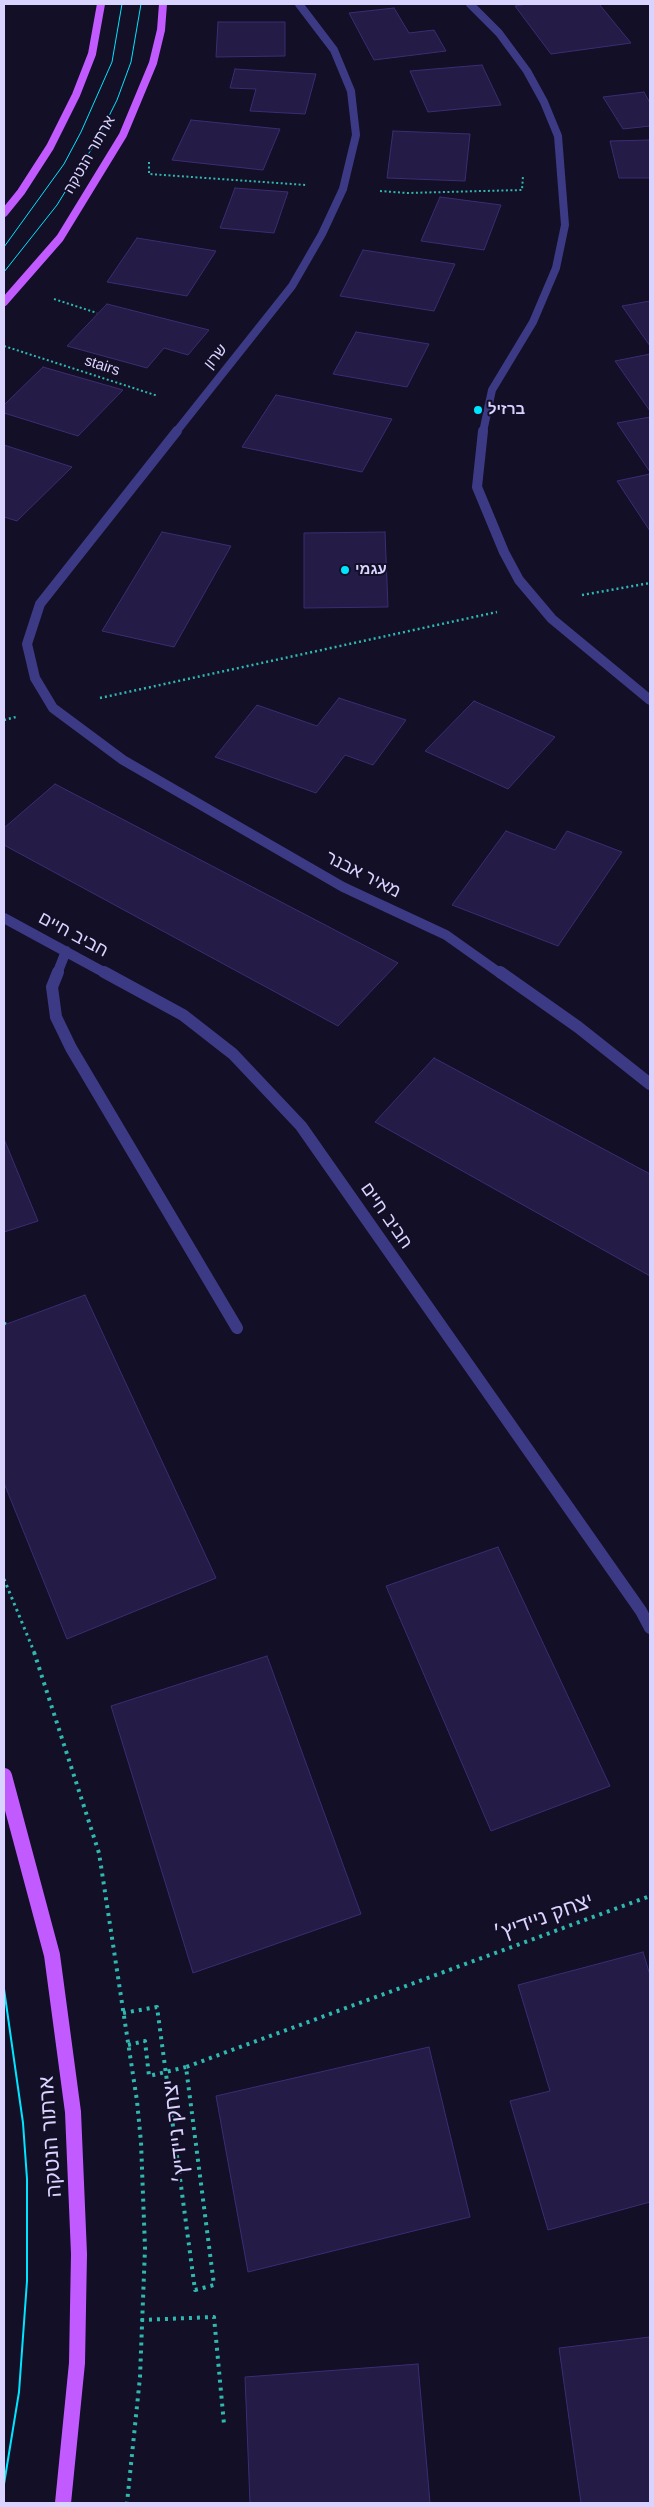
<!DOCTYPE html>
<html>
<head>
<meta charset="utf-8">
<style>
  body { margin:0 }
  #map { position:relative; width:654px; height:2507px; overflow:hidden; background:#130f26; font-family:Arial,sans-serif }
  canvas { display:block }
  .frame { position:absolute; inset:0; border:5px solid #d9d4ff; pointer-events:none }
</style>
</head>
<body>
<div id="map">
<canvas width="654" height="2507"></canvas>
<div class="frame"></div>
</div>
<script>
const ctx = document.querySelector('canvas').getContext('2d');
ctx.lineJoin = 'round';
function fillPath(path, color) { ctx.fillStyle = color; ctx.fill(path, 'evenodd'); }
const shape = rows => new Path2D(rows.map(r => 'M' + r).join(''));
function strokePath(path, color, width, dash) { ctx.strokeStyle = color; ctx.lineWidth = width; ctx.lineCap = dash ? 'butt' : 'round'; ctx.setLineDash(dash || []); ctx.stroke(path); }
function write(font, color, halo, rows, align = 'center') {
  ctx.font = font + ' Arial,Heebo,sans-serif'; ctx.lineWidth = 4; ctx.setLineDash([]); ctx.textBaseline = 'middle'; ctx.strokeStyle = halo; ctx.fillStyle = color; for (const [text, x, y, turn = 0] of rows) {
    ctx.save(); ctx.translate(x, y); ctx.rotate((+turn || 0) * Math.PI / 180); ctx.textAlign = isNaN(turn) ? turn : align; if (halo) ctx.strokeText(text, 0, 0); ctx.fillText(text, 0, 0); ctx.restore();
  }
}
const building = shape([
  [528,4,599,4,631,43,551,54,515,6,528,4],
  [394,8,409,33,434,30,446,51,374,60,349,13,394,8],
  [218,22,285,22,285,56,216,57,218,22],
  [482,65,501,105,428,112,410,71,482,65],
  [235,69,316,74,305,114,250,111,256,89,230,88,235,69],
  [644,92,650,103,650,126,623,129,603,97,644,92],
  [191,120,280,129,263,170,172,160,191,120],
  [393,131,470,134,465,181,387,178,393,131],
  [650,140,650,178,619,178,610,141,650,140],
  [235,188,288,192,274,233,220,228,235,188],
  [440,197,501,205,484,250,421,241,440,197],
  [137,238,216,251,187,296,107,282,137,238],
  [363,250,455,264,434,311,340,296,363,250],
  [650,301,650,346,622,306,650,301],
  [107,304,209,330,188,355,164,348,147,368,67,346,107,304],
  [356,332,429,344,407,387,333,374,356,332],
  [650,354,650,411,615,361,650,354],
  [43,367,123,390,78,436,4,413,4,405,43,367],
  [276,395,392,419,362,472,242,447,276,395],
  [650,417,650,472,617,423,650,417],
  [4,445,72,467,17,521,4,517,4,445],
  [650,474,650,531,617,481,650,474],
  [162,532,231,546,174,647,102,631,162,532],
  [385,532,388,607,304,608,304,533,385,532],
  [339,698,406,720,373,765,345,755,316,793,215,757,257,705,317,726,339,698],
  [474,701,555,737,508,789,425,751,474,701],
  [55,784,398,963,338,1026,4,845,4,828,55,784],
  [506,831,555,850,567,831,622,852,558,946,452,905,506,831],
  [434,1058,650,1174,650,1276,375,1122,434,1058],
  [4,1139,38,1221,4,1232,4,1139],
  [85,1295,216,1578,67,1639,4,1483,4,1325,85,1295],
  [498,1547,610,1786,491,1831,386,1586,498,1547],
  [267,1656,361,1914,193,1973,111,1706,267,1656],
  [643,1952,650,1975,650,2202,548,2230,510,2101,550,2091,518,1985,643,1952],
  [429,2047,470,2217,248,2272,216,2096,429,2047],
  [650,2337,650,2503,581,2503,559,2348,650,2337],
  [418,2364,430,2503,250,2503,245,2377,418,2364]
]);
const pathFar3 = shape([
  [149,162,149,174,306,185],
  [380,191,407,193,522,190,523,176],
  [54,299,97,313],
  [4,346,158,396]
]);
const pathFar2 = shape([
  [582,595,650,583],
  [100,698,497,612],
  [4,720,16,717]
]);
const pathFar1 = shape([
  [4,1323,6,1324],
  [4,1579,35,1654]
]);
const path = shape([
  [34,1652,99,1853,137,2101,141,2142,145,2248,140,2377,127,2503],
  [123,2013,157,2007,195,2290,214,2285,186,2067,650,1896],
  [128,2045,145,2041,149,2076,186,2067],
  [141,2320,214,2317,224,2424]
]);
const minorFar2 = shape([
  [470,4,499,33,527,71,544,102,558,136,565,225,556,268,533,322,492,390,483,432],
  [176,432,292,286,322,234,343,189,356,135,351,91,334,50,299,4]
]);
const minorFar1 = shape([
  [177,431,40,604,27,644,35,678,53,708,123,760,343,887,446,935,501,974],
  [483,431,477,487,504,552,519,580,552,619,650,700],
  [4,918,107,974],
  [57,974,66,951]
]);
const minor = shape([
  [58,972,52,987,56,1017,71,1048,237,1328],
  [104,972,183,1015,233,1054,301,1126,641,1611,650,1628],
  [500,972,578,1027,650,1084]
]);
const majorFar1 = shape([
  [4,213,21,192,50,147,76,95,92,54,101,4],
  [4,302,60,238,123,135,153,63,161,30,163,4]
]);
const major = shape([
  [4,1776,52,1955,73,2112,79,2254,77,2363,63,2503]
]);
const tramFar1 = shape([
  [4,247,64,164,81,132,112,62,122,4],
  [4,272,57,205,97,140,117,100,131,62,141,4]
]);
const tram = shape([
  [4,1989,23,2123,27,2179,27,2281,19,2392,4,2484]
]);
const markers = [
  [478,410,5,"#00e5ff"],
  [345,570,5,"#00e5ff"]
];
const farStreetnames = [
  ["ארתור הנטקה",90,155,-60],
  ["שרון",216,357,-51],
  ["stairs",102,366,18]
];
const farPoinames = [
  ["ברזיל",488,410],
  ["עגמי",355,570]
];
const streetNames = [
  ["מאיר אבנר",363,875,27],
  ["חביב חיים",73,935,28],
  ["חביב חיים",386,1216,55]
];
const nearStreetnames = [
  ["יצחק ניידיץ׳",544,1918,-20],
  ["יצחק ניידיץ׳",177,2131,-97],
  ["ארתור הנטקה",51,2137,-94]
];
fillPath(building, '#241b47');
strokePath(building, '#3b2d73', 1);
strokePath(pathFar3, '#2fb8b0', 2, [2, 2.5]);
strokePath(pathFar2, '#2fb8b0', 2.5, [2, 3]);
strokePath(pathFar1, '#2fb8b0', 3, [2.5, 4]);
strokePath(path, '#2fb8b0', 4, [3, 5]);
strokePath(minorFar2, '#3d3a85', 8);
strokePath(minorFar1, '#3d3a85', 10);
strokePath(minor, '#3d3a85', 12);
strokePath(majorFar1, '#c25bff', 8);
strokePath(major, '#c25bff', 16);
strokePath(tramFar1, '#00e5ff', 1);
strokePath(tram, '#00e5ff', 2);
for (const [x, y, r, color] of markers) { const dot = new Path2D(); dot.arc(x, y, r, 0, 2 * Math.PI); ctx.fillStyle = color; ctx.fill(dot); strokePath(dot, '#130f26', 2); }
write('15px', '#d9d4ff', '#130f26', farStreetnames);
write('bold 15px', '#d9d4ff', '#130f26', farPoinames, 'left');
write('18px', '#d9d4ff', '#130f26', streetNames);
write('21px', '#d9d4ff', '#130f26', nearStreetnames);
</script>
</body>
</html>
